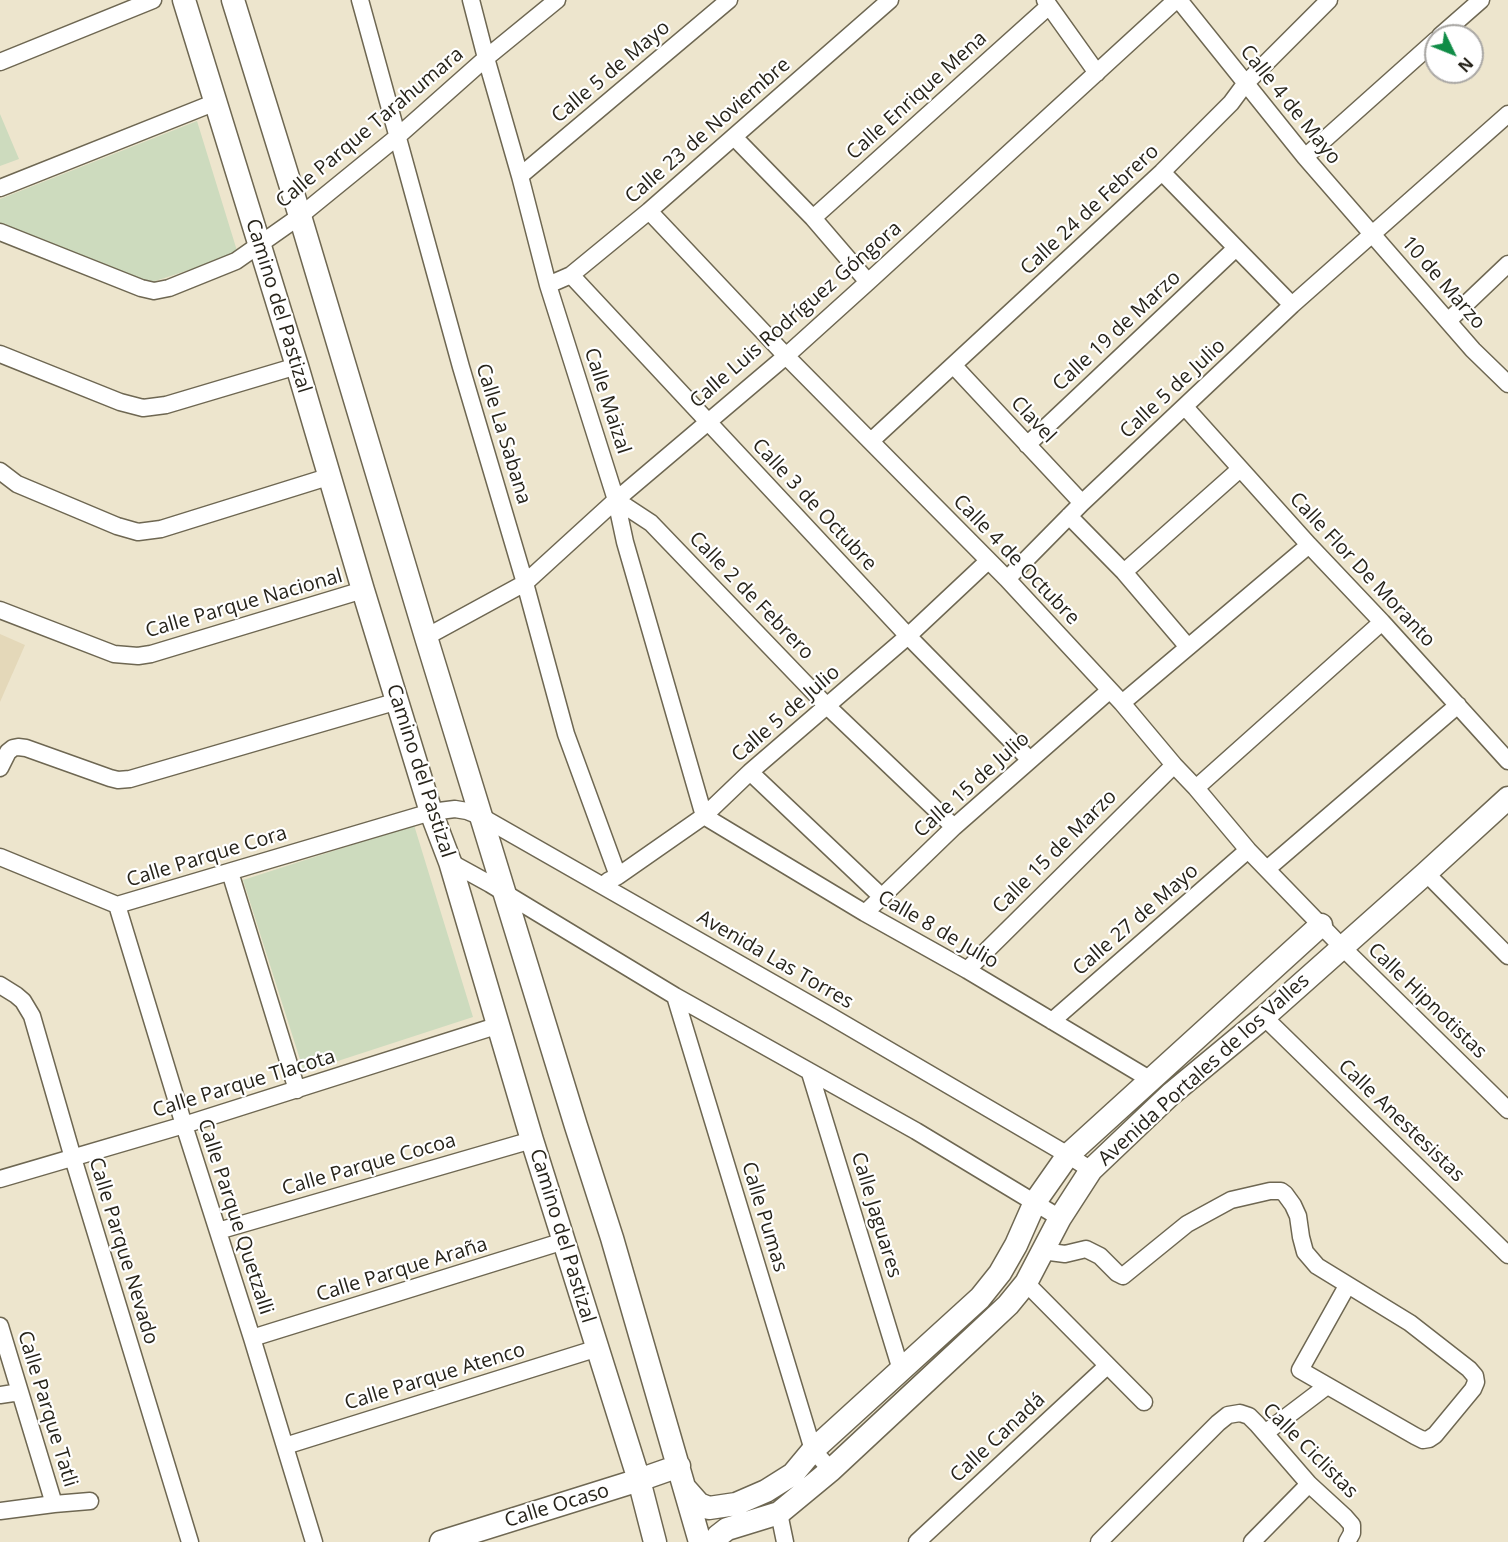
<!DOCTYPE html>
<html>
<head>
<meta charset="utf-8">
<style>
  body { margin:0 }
  #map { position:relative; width:1508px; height:1542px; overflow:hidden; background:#ede5cd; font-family:"Open Sans",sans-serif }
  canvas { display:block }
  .north { position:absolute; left:1424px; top:24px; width:60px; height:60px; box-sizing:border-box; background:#fff; border:2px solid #a9a7a4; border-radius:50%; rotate:133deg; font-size:16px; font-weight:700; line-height:24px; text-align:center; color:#27241b }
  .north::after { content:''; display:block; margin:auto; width:21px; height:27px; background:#108c47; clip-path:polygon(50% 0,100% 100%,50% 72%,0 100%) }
</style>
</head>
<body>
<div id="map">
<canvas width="1508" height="1542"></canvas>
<div class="north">N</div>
</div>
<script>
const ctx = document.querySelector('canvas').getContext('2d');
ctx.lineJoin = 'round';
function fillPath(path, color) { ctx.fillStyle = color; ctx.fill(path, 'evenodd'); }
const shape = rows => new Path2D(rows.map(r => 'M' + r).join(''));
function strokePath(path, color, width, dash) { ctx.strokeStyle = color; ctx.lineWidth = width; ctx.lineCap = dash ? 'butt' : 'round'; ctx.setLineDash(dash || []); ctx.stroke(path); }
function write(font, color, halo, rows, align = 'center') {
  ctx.font = font + ' "Open Sans",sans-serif'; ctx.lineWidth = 4.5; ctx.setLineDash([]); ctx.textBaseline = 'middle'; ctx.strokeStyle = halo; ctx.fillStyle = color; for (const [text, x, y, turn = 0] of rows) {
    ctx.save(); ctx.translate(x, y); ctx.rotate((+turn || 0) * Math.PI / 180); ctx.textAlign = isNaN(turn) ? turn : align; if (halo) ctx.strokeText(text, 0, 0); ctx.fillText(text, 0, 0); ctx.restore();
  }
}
const built = shape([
  [0,634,25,645,0,702]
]);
const green = shape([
  [0,114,19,159,0,166],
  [197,121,238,254,146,284,0,223,0,199],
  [414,825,473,1017,304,1072,243,880]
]);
const street = shape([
  [360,0,461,367,525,583,566,734,618,876],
  [471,0,486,58,520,176,548,285,616,500,625,542,704,816,865,913,967,970,1151,1080],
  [1045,0,1097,73],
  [1179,0,1305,157,1473,350,1508,384],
  [1440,36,1481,0],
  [0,62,153,0],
  [734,137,813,218,868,282],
  [1305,157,1436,40],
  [1162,172,1292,305],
  [520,176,729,0],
  [0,188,216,102],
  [649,211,786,356,1007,579,1122,703,1174,765,1196,788,1248,850,1342,947,1508,1110],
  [813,218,1049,6],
  [0,232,141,288,154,291,169,288,236,261,300,216,397,137,486,58,557,0],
  [571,275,908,636,1030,760],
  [548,285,571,275,649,211,890,0],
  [1448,321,1508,264],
  [0,354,120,402,143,408,166,405,297,366],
  [954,366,1082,503],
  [1185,407,1309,545,1382,622,1508,761],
  [871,441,1162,172,1231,103,1245,84,1329,0],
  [1027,445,1236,248],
  [0,471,17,484,117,526,138,532,161,529,331,476],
  [616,500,651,523,826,705,954,827],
  [1069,516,1124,572,1188,647],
  [1124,572,1240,469],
  [1007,579,1082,503,1292,305,1508,114],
  [0,610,114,654,138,656,151,654,363,590],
  [426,637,525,583,616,500,786,356,868,282,1176,0],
  [1122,703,1309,545],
  [0,768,8,752,13,748,18,747,26,748,110,778,118,780,130,779,398,701],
  [750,772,882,897],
  [1196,788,1382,622],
  [0,857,117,905,431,812,455,809,467,811,482,817,827,1014,1068,1155,1091,1170],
  [450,862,490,884,675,996,916,1131,1060,1218],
  [1267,869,1458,705],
  [230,872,297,1090],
  [1426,873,1508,956],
  [608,881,618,876,704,816,750,772,908,636,988,561],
  [117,905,184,1125,252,1338,314,1542],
  [865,913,954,827,1110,690],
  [967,970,1174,765],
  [0,985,16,995,23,1001,32,1016,73,1158,190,1542],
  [675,996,813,1450,831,1470],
  [1264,1017,1508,1255],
  [1052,1021,1248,850],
  [810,1073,901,1370],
  [0,1179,184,1125,499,1025],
  [218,1231,532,1140],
  [1042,1251,1065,1254,1086,1249,1100,1256,1117,1273,1123,1276,1187,1224,1231,1200,1270,1191,1281,1191,1285,1194,1293,1205,1298,1216,1301,1237,1305,1252,1317,1266,1410,1323,1469,1369,1475,1376,1476,1382,1473,1389,1435,1435,1429,1439,1423,1440,1415,1436,1300,1370,1347,1286],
  [1026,1283,1144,1402],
  [0,1326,54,1504],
  [252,1338,564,1241],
  [0,1395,20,1392],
  [1265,1433,1327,1386],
  [285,1446,598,1348],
  [0,1511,54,1504,90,1501],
  [779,1513,785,1542],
  [917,1542,1107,1366],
  [1099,1542,1218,1423,1228,1415,1240,1413,1249,1416,1257,1424,1309,1484,1345,1517,1352,1525,1352,1533,1347,1542],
  [1252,1542,1309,1484]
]);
const secondary = shape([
  [184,0,297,366,363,590,431,812,450,862,532,1140,639,1480,655,1542],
  [233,0,300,216,426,637,576,1126,612,1238,700,1542],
  [684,1487,699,1504,709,1508,736,1504,766,1491,793,1474,813,1450,980,1298,1000,1273,1016,1245,1035,1202,1068,1155,1321,925],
  [441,1542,639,1480,679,1466],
  [714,1542,718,1536,727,1529,779,1513,831,1470,976,1335,1008,1305,1026,1283,1060,1218,1091,1170,1171,1094,1264,1017,1426,873,1508,798]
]);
const streetNames = [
  ["Calle 5 de Mayo",611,72,-40],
  ["Calle Enrique Mena",917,96,-42],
  ["Calle 4 de Mayo",1290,105,51],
  ["Calle Parque Tarahumara",370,128,-40],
  ["Calle 23 de Noviembre",708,131,-41],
  ["Calle 24 de Febrero",1090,210,-43],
  ["10 de Marzo",1443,283,49],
  ["Camino del Pastizal",278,306,73],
  ["Calle Luis Rodríguez Góngora",796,315,-41],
  ["Calle 19 de Marzo",1117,331,-43],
  ["Calle 5 de Julio",1173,389,-43],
  ["Calle Maizal",607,401,72],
  ["Clavel",1033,420,47],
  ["Calle La Sabana",503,434,73],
  ["Calle 3 de Octubre",814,505,47],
  ["Calle 4 de Octubre",1016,560,46],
  ["Calle Flor De Moranto",1362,570,47],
  ["Calle 2 de Febrero",751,596,46],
  ["Calle Parque Nacional",244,604,-16],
  ["Calle 5 de Julio",786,714,-41],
  ["Camino del Pastizal",420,771,72],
  ["Calle 15 de Julio",972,785,-42],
  ["Calle 15 de Marzo",1055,852,-45],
  ["Calle Parque Cora",207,857,-17],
  ["Calle 27 de Mayo",1136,920,-41],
  ["Calle 8 de Julio",938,930,30],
  ["Avenida Las Torres",775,960,30],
  ["Calle Hipnotistas",1427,1001,44],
  ["Avenida Portales de los Valles",1204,1070,-42],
  ["Calle Parque Tlacota",244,1084,-17],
  ["Calle Anestesistas",1401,1121,44],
  ["Calle Parque Cocoa",369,1165,-16],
  ["Calle Jaguares",876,1215,73],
  ["Calle Parque Quetzalli",235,1217,72],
  ["Calle Pumas",764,1217,73],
  ["Camino del Pastizal",562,1236,73],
  ["Calle Parque Nevado",123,1251,73],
  ["Calle Parque Araña",402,1270,-17],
  ["Calle Parque Atenco",435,1377,-17],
  ["Calle Parque Tatli",47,1409,73],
  ["Calle Canadá",998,1438,-43],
  ["Calle Ciclistas",1310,1451,45],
  ["Calle Ocaso",557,1506,-17]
];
fillPath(built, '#e4d8b9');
fillPath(green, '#cddbbe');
strokePath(street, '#6e6752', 19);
strokePath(secondary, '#6e6752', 25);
strokePath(street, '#fff', 16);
strokePath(secondary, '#fff', 22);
write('20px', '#27241b', '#fff', streetNames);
</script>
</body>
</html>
